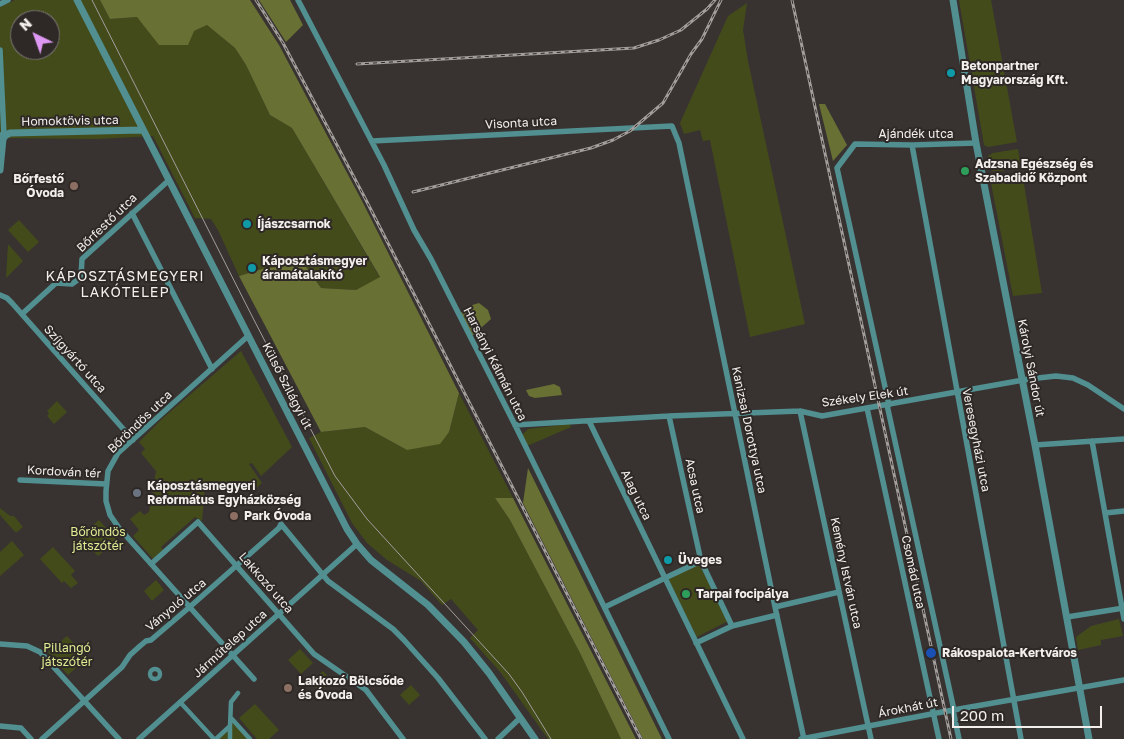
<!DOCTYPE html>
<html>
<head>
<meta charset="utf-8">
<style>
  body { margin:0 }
  #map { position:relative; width:1124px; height:739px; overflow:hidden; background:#383330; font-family:"Golos Text",sans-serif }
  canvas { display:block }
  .north { position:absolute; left:10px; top:10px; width:50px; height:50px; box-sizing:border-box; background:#2e2926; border:1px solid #7c7876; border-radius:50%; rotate:318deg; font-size:14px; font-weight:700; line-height:20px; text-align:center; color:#f2efed }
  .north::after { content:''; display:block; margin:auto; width:18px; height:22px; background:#de98f3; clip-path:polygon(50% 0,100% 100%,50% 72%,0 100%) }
  .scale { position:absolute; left:952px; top:706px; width:150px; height:22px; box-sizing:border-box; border:2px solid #f2efed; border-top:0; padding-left:6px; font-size:15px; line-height:18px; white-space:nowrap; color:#f2efed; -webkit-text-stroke:4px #2e2926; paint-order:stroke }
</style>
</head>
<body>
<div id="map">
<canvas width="1124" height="739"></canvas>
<div class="north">N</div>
<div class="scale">200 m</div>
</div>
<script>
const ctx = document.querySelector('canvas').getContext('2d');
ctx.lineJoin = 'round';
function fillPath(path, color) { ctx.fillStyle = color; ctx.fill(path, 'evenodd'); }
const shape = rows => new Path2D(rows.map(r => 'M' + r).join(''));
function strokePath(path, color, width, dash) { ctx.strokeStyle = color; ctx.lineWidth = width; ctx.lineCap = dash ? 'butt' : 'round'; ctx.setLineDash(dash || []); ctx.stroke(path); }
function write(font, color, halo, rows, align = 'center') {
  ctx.font = font + ' "Golos Text",sans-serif'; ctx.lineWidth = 4; ctx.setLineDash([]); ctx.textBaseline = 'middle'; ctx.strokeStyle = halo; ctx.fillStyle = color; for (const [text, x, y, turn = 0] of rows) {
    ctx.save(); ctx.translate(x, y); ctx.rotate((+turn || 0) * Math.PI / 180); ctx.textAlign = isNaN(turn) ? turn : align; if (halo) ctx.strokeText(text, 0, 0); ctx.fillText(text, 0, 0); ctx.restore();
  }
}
const green = shape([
  [15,0,100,0,110,19,137,17,194,31,207,25,235,48,246,65,270,115,292,128,380,278,356,290,321,288,306,267,262,269,239,276,218,230,211,219,195,218,153,136,97,139,0,138,0,7],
  [20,20,50,20,50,50,20,50],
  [959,0,991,0,1017,142,988,147,984,145],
  [747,3,743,30,748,61,805,324,750,337,710,140,703,141,700,130,684,134,680,123,728,16],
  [1018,149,1021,167,996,172,989,169,988,156,993,153],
  [1022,172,1042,293,1013,296,991,183,996,178,1001,176],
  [19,220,39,242,28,252,8,230],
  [8,244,23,261,6,278],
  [241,351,292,447,261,476,252,463,249,464,262,483,253,491,245,483,205,487,202,521,195,517,161,547,163,550,153,559,133,536,139,530,130,519,140,511,144,515,149,512,156,471,141,453,145,449,139,442,164,417],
  [459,393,513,498,495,498,510,520,580,653,621,739,548,739,501,673,470,638,478,630,451,599,442,605,421,581,387,560,367,543,352,523,309,438,321,432,365,427,407,450,449,432],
  [57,401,67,412,54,424,47,416,49,413,47,411],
  [570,424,571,427,527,446,522,435,528,429],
  [0,508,10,516,14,516,23,527,17,532,15,532,0,515],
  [99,520,117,540,98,556,80,537],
  [12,541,24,555,0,576,0,552],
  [53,547,75,571,71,575,78,583,71,588,64,581,62,583,40,559],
  [699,564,728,621,697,637,667,579],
  [156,580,164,590,152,601,144,591],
  [1119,619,1123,636,1101,640,1101,645,1078,650,1076,637,1091,626],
  [67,636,87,658,68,675,48,652],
  [300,649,313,663,301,674,288,660],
  [323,671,332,681,320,692,311,682],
  [411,685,420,695,409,705,400,695],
  [255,704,279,730,269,739,257,739,239,718],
  [232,719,250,739,216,739,230,726]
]);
const forest = shape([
  [100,0,250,0,279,45,362,201,459,393,449,432,440,444,407,450,365,427,321,432,239,276,262,269,300,264,306,267,321,288,356,290,380,277,292,128,270,115,246,65,235,48,207,25,194,31,188,45,159,45,137,17,110,19],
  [259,0,290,0,303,25,286,42],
  [819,104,825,104,847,145,833,161],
  [479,303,488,310,491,319,482,327,482,333,472,335,460,313,469,306],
  [554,384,560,387,562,395,535,398,529,396,526,390],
  [528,468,616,646,662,739,643,739,523,503],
  [495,498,513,498,636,739,621,739,580,653,510,520]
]);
const pedestrian = shape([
  '150 674a5 5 0 1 1 10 0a5 5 0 1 1-10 0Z',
  [180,702,214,739],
  [232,719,250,739],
  [216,739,230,726,231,702,238,693],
  [230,739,230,726]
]);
const minor = shape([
  [298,0,384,165,414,230,431,259,515,425,669,739],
  [0,4,8,0],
  [0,50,4,136,0,135],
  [372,141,672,126,679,143,775,607,804,739],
  [912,145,1021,739],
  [132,213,212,369],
  [0,295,7,298,12,303,133,440],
  [22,314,56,283,72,284,76,281,81,277,82,259,168,181],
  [248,336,118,453,108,471,106,491,106,501,110,515,119,528,254,679],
  [887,405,954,710],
  [889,405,837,168,855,144,912,145,976,143],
  [867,408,939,739],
  [800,411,871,739],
  [669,416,701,561],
  [589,421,665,578,605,607],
  [515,425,669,416,800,411,822,416,1029,379,1056,376,1073,378,1088,385,1124,409],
  [1092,441,1124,619],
  [1035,445,1124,439],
  [20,480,106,484],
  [1105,513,1124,511],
  [151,564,198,522,314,654,366,690,403,739],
  [775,607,839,592],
  [1067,617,1124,608],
  [732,626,777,615],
  [696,643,732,626,701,561,665,578,743,739],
  [0,644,27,646,40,652,119,739],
  [953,710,959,739],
  [0,726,21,728,31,739],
  [42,739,122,667,130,655,140,646,146,641,151,640,192,605,279,528,281,524,328,581,393,629,404,640,438,678,485,739],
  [139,739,357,544],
  [498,739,520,718],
  [801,739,942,712,1124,680]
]);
const tertiary = shape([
  [77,0,347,529,357,544,371,560,428,605,464,642,489,673,535,739],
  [953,0,976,143,1035,445,1089,739],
  [0,170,3,139,6,135,10,133,142,130]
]);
const tram = shape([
  [92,0,254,320,335,476,367,519,509,674,522,692,551,739]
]);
const rail = shape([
  [256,0,283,43,366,200,641,739],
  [792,0,951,739],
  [357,64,634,48,659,40,681,30,707,9,715,0],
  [413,192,591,148,613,140,630,131,663,103,691,54,702,39,721,0]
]);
const markers = [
  [951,73,5,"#0f9aa8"],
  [965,171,5,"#2e9e5b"],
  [74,186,5,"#8d6e63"],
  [247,224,5,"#0f9aa8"],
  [252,268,5,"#0f9aa8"],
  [137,493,5,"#6b7280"],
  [234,516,5,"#8d6e63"],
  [668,560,5,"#0f9aa8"],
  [686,594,5,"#2e9e5b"],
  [931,653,6,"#1a4fb4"],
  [288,688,5,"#8d6e63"]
];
const poiNames = [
  ["Betonpartner",961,66],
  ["Magyarország Kft.",961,80],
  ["Adzsna Egészség és",975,164],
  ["Szabadidő Központ",975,178],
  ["Bőrfestő",64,179,"right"],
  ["Óvoda",64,193,"right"],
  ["Íjászcsarnok",257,224],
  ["Káposztásmegyer",262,261],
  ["áramátalakító",262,275],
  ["Káposztásmegyeri",147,486],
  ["Református Egyházközség",147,500],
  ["Park Óvoda",244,516],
  ["Üveges",678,560],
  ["Tarpai focipálya",696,594],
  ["Rákospalota-Kertváros",942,653],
  ["Lakkozó Bölcsőde",298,681],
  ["és Óvoda",298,695]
];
const streetNames = [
  ["Homoktövis utca",70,121,-1],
  ["Visonta utca",521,123,-3],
  ["Ajándék utca",916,134],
  ["Bőrfestő utca",107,223,-44],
  ["Szíjgyártó utca",75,359,48],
  ["Harsányi Kálmán utca",495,364,63],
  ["Károlyi Sándor út",1031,368,79],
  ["Külső Szilágyi út",287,386,63],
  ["Székely Elek út",865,397,-8],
  ["Bőröndös utca",140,422,-44],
  ["Kanizsai Dorottya utca",749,430,78],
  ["Veresegyházi utca",976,440,79],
  ["Kordován tér",64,472,3],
  ["Acsa utca",695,486,78],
  ["Alag utca",636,495,64],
  ["Csomád utca",913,572,78],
  ["Kemény István utca",846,573,78],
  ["Lakkozó utca",266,583,49],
  ["Ványoló utca",176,605,-40],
  ["Járműtelep utca",230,644,-42],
  ["Árokhát út",908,708,-11]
];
const parkNames = [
  ["Bőröndös",98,532],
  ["játszótér",98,546],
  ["Pillangó",67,648],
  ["játszótér",67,662]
];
const neighbourhoodNames = [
  ["KÁPOSZTÁSMEGYERI",125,277],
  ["LAKÓTELEP",125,293]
];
fillPath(green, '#444b1b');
fillPath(forest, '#687034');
strokePath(pedestrian, '#518f91', 4.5);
strokePath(minor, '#518f91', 5.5);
strokePath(tertiary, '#518f91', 7);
strokePath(tram, '#a29e9b', 1);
strokePath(rail, '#a29e9b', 3);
strokePath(rail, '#2e2926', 1, [4]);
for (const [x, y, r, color] of markers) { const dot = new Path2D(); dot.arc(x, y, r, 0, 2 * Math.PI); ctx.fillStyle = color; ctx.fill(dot); strokePath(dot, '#2e2926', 2); }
write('bold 12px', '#f2efed', '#2e2926', poiNames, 'left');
write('12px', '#f2efed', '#2e2926', streetNames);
write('12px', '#e0ee94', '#2e2926', parkNames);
ctx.letterSpacing = '1px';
write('14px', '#f2efed', '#2e2926', neighbourhoodNames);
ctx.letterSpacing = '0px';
</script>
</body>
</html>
